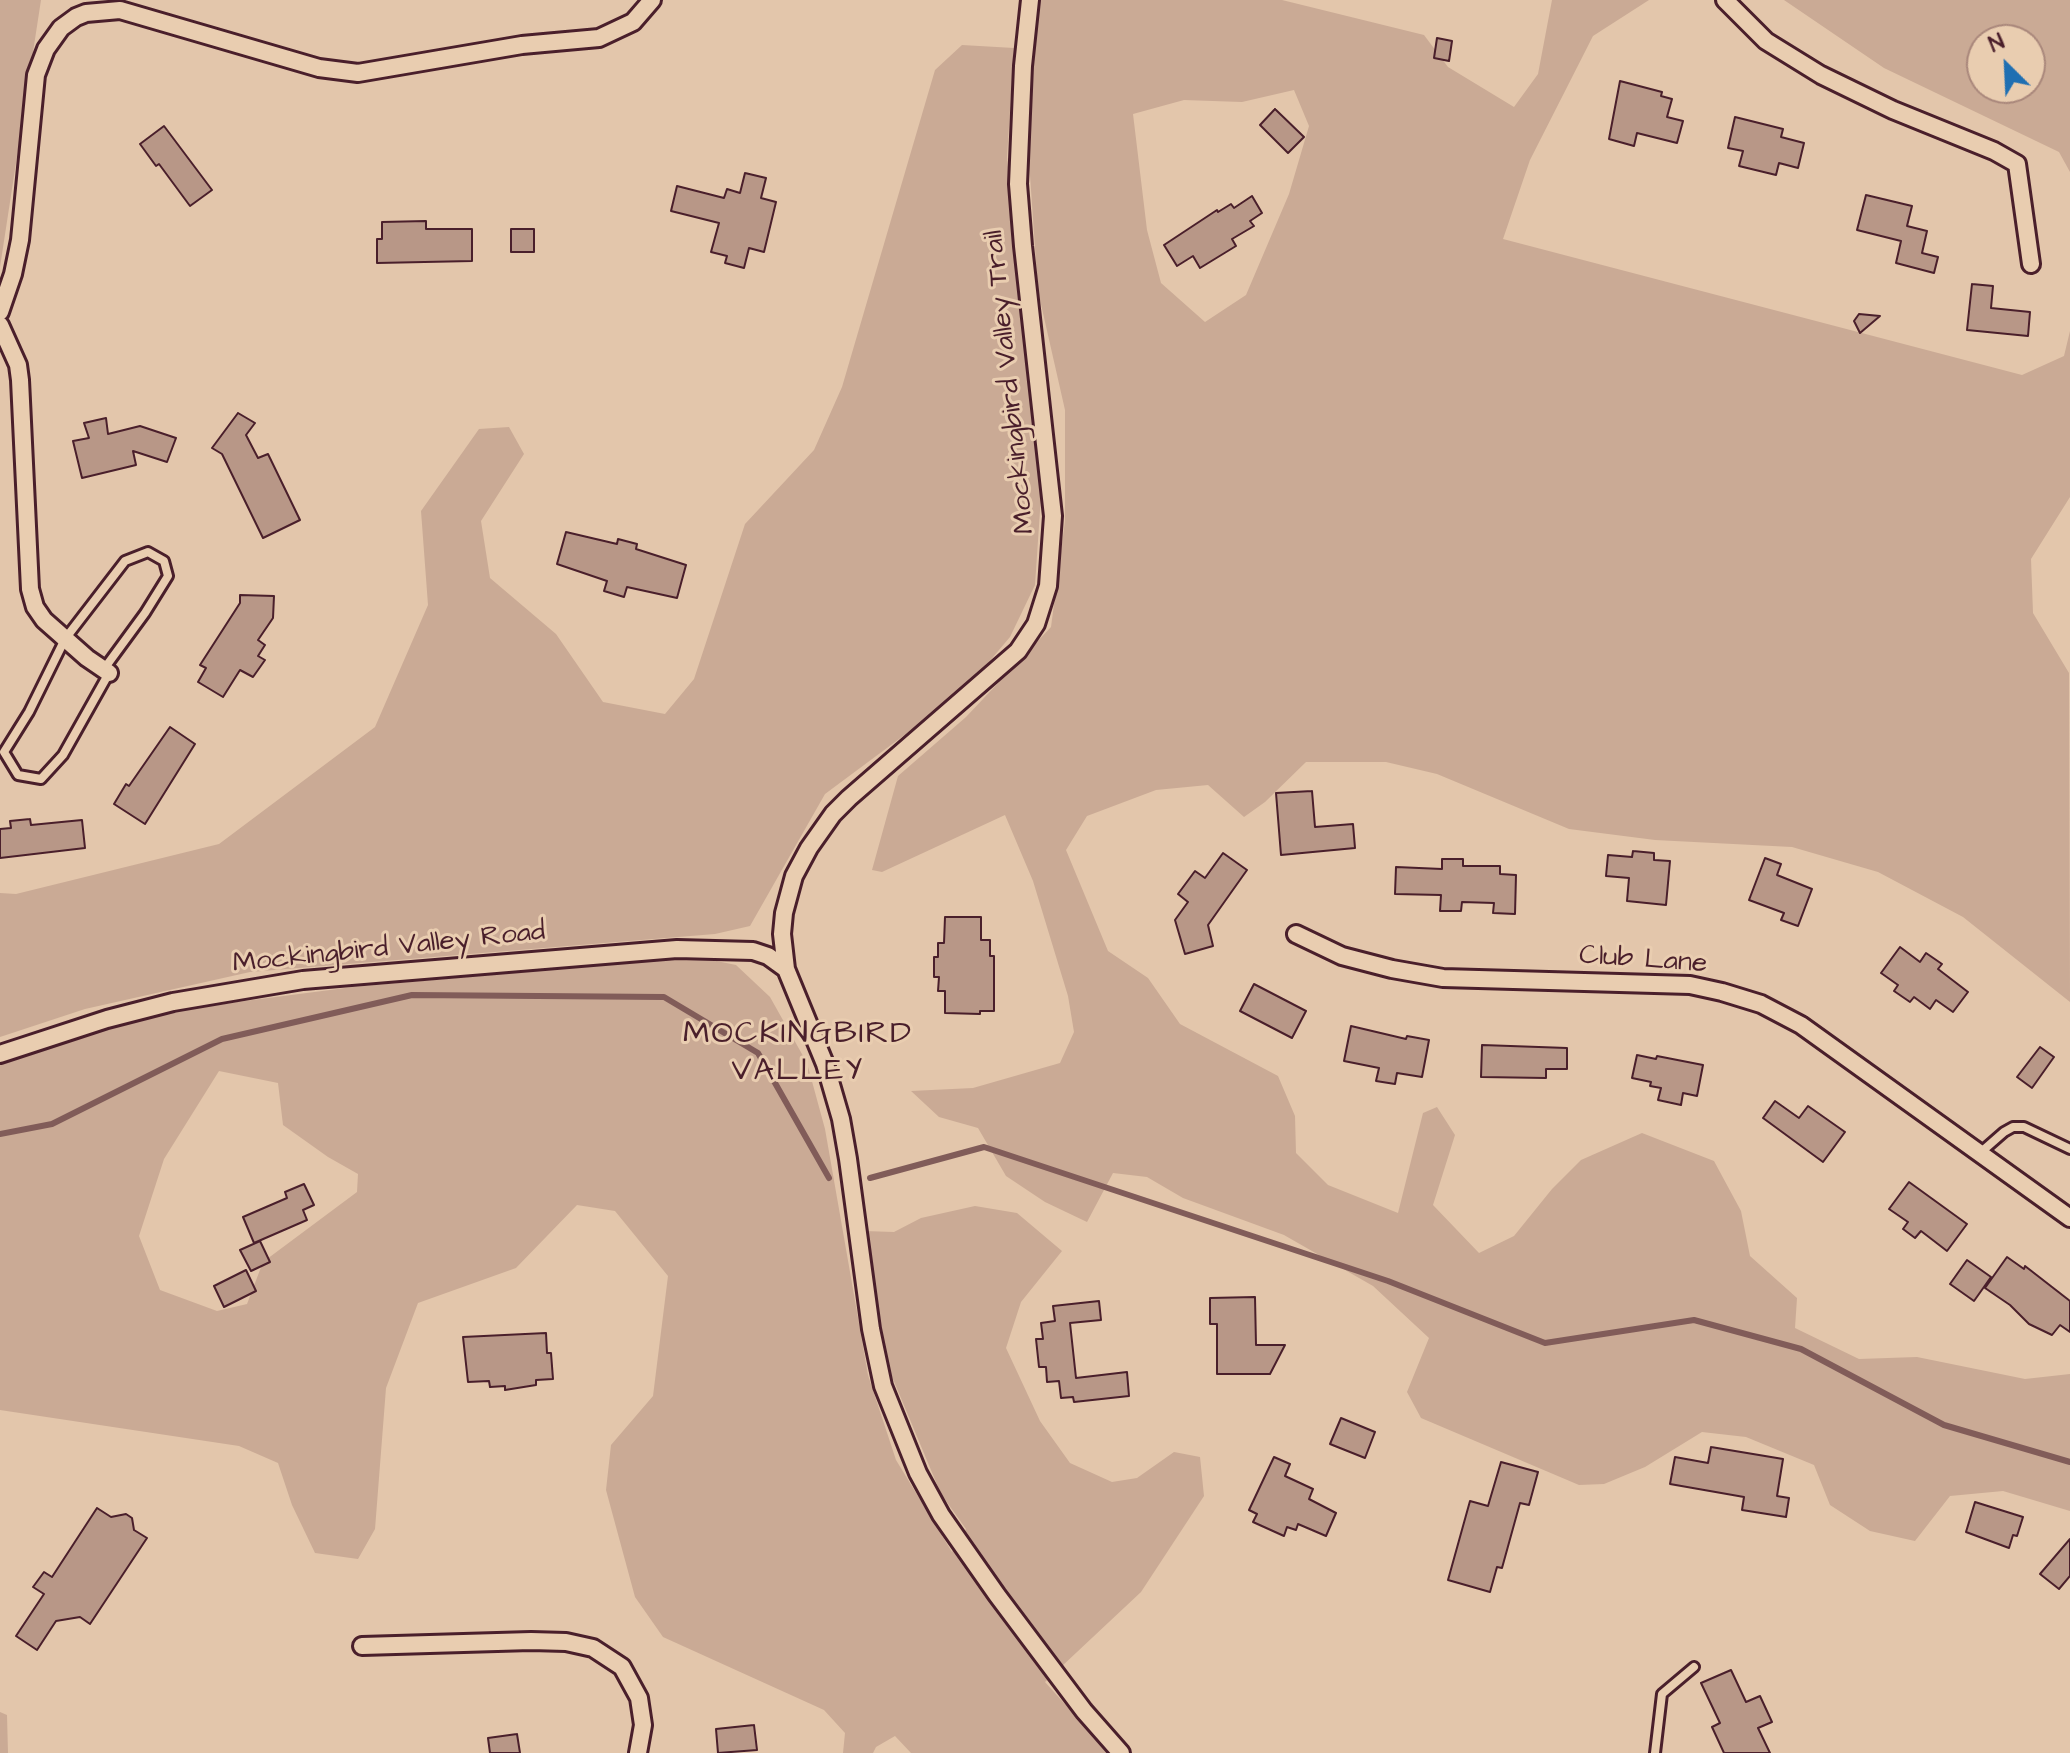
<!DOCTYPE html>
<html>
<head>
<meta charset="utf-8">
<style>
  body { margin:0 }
  #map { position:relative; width:2070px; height:1753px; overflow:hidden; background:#e3c6ab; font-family:"Architects Daughter",sans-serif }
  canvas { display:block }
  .north { position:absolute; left:1966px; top:24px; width:80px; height:80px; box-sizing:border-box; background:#e9cdb0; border:2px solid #a9877b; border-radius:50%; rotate:336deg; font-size:22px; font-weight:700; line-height:32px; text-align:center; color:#4a1f2b }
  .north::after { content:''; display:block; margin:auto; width:28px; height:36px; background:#1f6fb2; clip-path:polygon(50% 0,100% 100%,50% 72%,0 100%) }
</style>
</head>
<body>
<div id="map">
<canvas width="2070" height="1753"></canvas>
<div class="north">N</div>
</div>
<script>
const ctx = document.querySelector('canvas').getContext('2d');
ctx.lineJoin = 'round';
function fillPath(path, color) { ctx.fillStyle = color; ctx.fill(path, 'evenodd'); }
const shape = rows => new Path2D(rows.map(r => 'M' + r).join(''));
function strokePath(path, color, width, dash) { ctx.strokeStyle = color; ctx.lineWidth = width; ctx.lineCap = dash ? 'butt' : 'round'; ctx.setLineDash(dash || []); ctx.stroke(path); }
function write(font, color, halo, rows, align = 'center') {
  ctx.font = font + ' "Architects Daughter",sans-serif'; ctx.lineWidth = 6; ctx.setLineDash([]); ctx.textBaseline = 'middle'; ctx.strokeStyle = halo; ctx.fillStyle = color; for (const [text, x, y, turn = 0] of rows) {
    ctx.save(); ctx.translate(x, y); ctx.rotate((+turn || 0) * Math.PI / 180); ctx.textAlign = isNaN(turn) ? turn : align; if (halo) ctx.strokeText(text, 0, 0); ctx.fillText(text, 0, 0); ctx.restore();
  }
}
const green = shape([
  [0,0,41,0,0,267],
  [1037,0,1282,0,1424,35,1448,67,1514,107,1538,74,1552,0,1649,0,1593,36,1530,160,1503,239,2022,375,2064,356,2070,331,2070,497,2031,559,2033,613,2069,673,2070,1002,1963,917,1878,872,1792,847,1655,840,1569,829,1437,774,1386,762,1306,762,1265,802,1244,817,1208,785,1156,790,1087,816,1066,850,1108,951,1148,978,1180,1024,1278,1076,1295,1116,1296,1153,1328,1185,1398,1213,1423,1113,1437,1107,1455,1135,1433,1205,1479,1253,1514,1236,1552,1189,1581,1160,1642,1133,1714,1161,1741,1211,1750,1256,1797,1298,1795,1328,1859,1359,1917,1357,2025,1379,2070,1374,2070,1511,2003,1491,1950,1496,1915,1541,1870,1531,1830,1505,1814,1465,1746,1437,1702,1432,1645,1467,1604,1484,1579,1485,1421,1418,1407,1392,1429,1338,1373,1286,1284,1235,1183,1198,1147,1177,1113,1173,1087,1222,1045,1202,1006,1176,978,1128,939,1117,911,1091,973,1088,1060,1063,1074,1032,1068,996,1033,881,1005,815,882,872,872,870,898,776,966,717,1051,627,1065,521,1065,410,1038,291,1029,161],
  [1294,90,1309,126,1289,194,1246,295,1205,322,1161,283,1147,230,1133,114,1184,100,1242,102],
  [1784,0,2070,0,2070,172,2059,152,1884,68],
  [1982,40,2030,40,2030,88,1982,88],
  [962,45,1014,48,1007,157,1041,496,1035,585,1010,637,965,690,825,794,750,926,715,934,250,972,85,1009,0,1037,0,893,16,894,219,844,375,727,428,605,421,511,479,429,509,427,524,454,481,521,490,578,556,634,603,702,665,714,694,679,745,524,814,450,842,387,935,70],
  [697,957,736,965,770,997,807,1063,825,1129,868,1375,896,1460,952,1552,966,1529,941,1494,885,1360,864,1231,894,1232,921,1218,975,1206,1017,1213,1062,1251,1021,1302,1006,1348,1040,1421,1070,1463,1112,1482,1137,1478,1174,1452,1200,1457,1204,1496,1141,1592,1045,1682,1109,1753,911,1753,895,1736,876,1747,873,1753,843,1753,845,1733,824,1710,663,1637,635,1597,606,1490,611,1445,653,1396,668,1276,615,1211,577,1205,516,1268,418,1303,386,1388,375,1529,358,1559,315,1553,292,1505,278,1463,239,1446,0,1410,0,1061,162,1014,237,1002,353,987],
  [219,1071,278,1083,283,1125,328,1157,358,1174,357,1192,263,1262,247,1304,217,1311,160,1290,139,1236,164,1159],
  [0,1712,7,1715,8,1753,0,1753]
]);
const stream = shape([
  [0,1134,52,1124,222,1039,412,995,664,997,758,1053,829,1178],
  [870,1178,984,1147,1388,1281,1545,1343,1694,1320,1801,1349,1944,1425,2070,1462]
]);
const building = shape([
  [1437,38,1452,41,1449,61,1434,58,1437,38],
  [1620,81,1662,92,1661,96,1672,99,1667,117,1683,121,1677,143,1637,133,1634,146,1609,139,1620,81],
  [1275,109,1304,137,1288,153,1260,125,1275,109],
  [1735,117,1783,129,1781,137,1804,143,1798,168,1779,163,1776,175,1739,166,1743,151,1728,148,1735,117],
  [164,126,212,190,190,206,159,164,156,166,140,144,164,126],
  [745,173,766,178,761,198,776,202,764,252,749,248,744,268,725,263,727,256,711,252,719,223,671,211,677,186,724,198,727,189,740,193,745,173],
  [1866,195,1912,206,1907,226,1927,231,1922,253,1938,257,1934,273,1896,263,1901,241,1857,230,1866,195],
  [1252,196,1262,213,1250,221,1254,226,1232,239,1236,246,1200,268,1193,256,1177,266,1164,245,1217,210,1218,212,1231,204,1234,208,1252,196],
  [426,221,426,229,472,229,472,261,377,263,377,239,382,239,382,222,426,221],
  [511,229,534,229,534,252,511,252,511,229],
  [1972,284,1993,286,1991,308,2030,312,2028,336,1967,330,1972,284],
  [1859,314,1880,316,1860,333,1854,321,1859,314],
  [238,413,255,423,246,435,258,458,268,454,300,520,263,538,222,454,212,448,238,413],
  [106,418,108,434,140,426,176,438,167,462,133,451,136,465,82,478,73,441,89,438,84,423,106,418],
  [566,532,617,544,618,539,637,544,636,549,686,565,677,598,627,587,624,597,604,591,607,581,557,564,566,532],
  [240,595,274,596,273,618,258,640,265,645,258,656,265,660,253,677,240,670,223,697,198,682,206,668,200,665,240,603,240,595],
  [170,727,195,744,145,824,114,804,126,784,129,786,170,727],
  [1312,791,1315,827,1353,824,1355,848,1281,855,1276,793,1312,791],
  [30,819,31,825,82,820,85,848,0,858,0,829,11,828,10,821,30,819],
  [1633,851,1654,853,1654,860,1670,861,1666,905,1627,901,1629,878,1606,876,1608,855,1632,857,1633,851],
  [1223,853,1247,870,1208,925,1213,946,1185,954,1175,920,1188,902,1178,894,1195,871,1205,878,1223,853],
  [1765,858,1781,864,1777,875,1812,889,1798,926,1781,920,1784,913,1749,900,1765,858],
  [1442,859,1463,859,1463,866,1500,866,1500,874,1516,875,1515,914,1493,913,1494,903,1462,902,1461,911,1440,911,1441,895,1395,894,1396,867,1442,869,1442,859],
  [945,917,981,917,981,940,990,940,990,956,994,956,994,1011,980,1011,980,1014,945,1013,945,991,938,991,939,977,934,977,934,957,938,957,938,943,944,943,945,917],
  [1900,947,1920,962,1926,953,1942,964,1938,969,1968,992,1953,1012,1936,1000,1930,1009,1914,997,1910,1002,1894,991,1898,985,1881,973,1900,947],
  [1254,984,1306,1011,1292,1038,1240,1011,1254,984],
  [1351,1026,1406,1039,1407,1036,1429,1040,1422,1077,1397,1073,1395,1084,1376,1081,1379,1068,1344,1061,1351,1026],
  [1482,1045,1567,1048,1567,1069,1546,1069,1546,1078,1481,1077,1482,1045],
  [2040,1047,2054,1057,2032,1088,2017,1077,2040,1047],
  [1637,1055,1656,1059,1657,1056,1703,1065,1697,1096,1683,1093,1681,1105,1658,1100,1661,1088,1650,1086,1651,1082,1632,1078,1637,1055],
  [1775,1101,1799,1118,1808,1106,1845,1132,1823,1162,1763,1118,1775,1101],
  [1909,1182,1967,1224,1947,1251,1921,1231,1915,1238,1903,1229,1908,1222,1889,1209,1909,1182],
  [304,1184,314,1205,303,1210,307,1220,254,1243,243,1217,287,1198,285,1192,304,1184],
  [260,1241,270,1262,251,1271,240,1250,260,1241],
  [2007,1257,2024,1269,2025,1266,2070,1301,2070,1332,2060,1325,2052,1335,2029,1324,2010,1305,1985,1288,2007,1257],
  [1967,1260,1991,1277,1974,1301,1950,1284,1967,1260],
  [246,1270,256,1291,224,1307,214,1286,246,1270],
  [1255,1297,1256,1345,1285,1345,1270,1374,1217,1374,1217,1324,1210,1324,1210,1298,1255,1297],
  [1099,1301,1101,1320,1070,1323,1076,1378,1127,1372,1129,1396,1074,1402,1073,1397,1061,1398,1059,1381,1047,1382,1046,1367,1039,1367,1036,1339,1043,1339,1041,1323,1055,1321,1053,1306,1099,1301],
  [546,1333,547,1353,551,1353,553,1379,536,1380,536,1385,505,1390,505,1386,490,1387,489,1381,468,1382,463,1337,546,1333],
  [1341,1418,1375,1432,1365,1458,1330,1444,1341,1418],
  [1711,1447,1783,1459,1777,1496,1789,1498,1786,1517,1742,1510,1744,1497,1670,1484,1675,1457,1708,1463,1711,1447],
  [1274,1457,1290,1464,1285,1476,1313,1489,1309,1499,1336,1513,1326,1536,1298,1524,1296,1530,1287,1527,1284,1536,1253,1522,1257,1514,1249,1510,1274,1457],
  [1501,1462,1538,1472,1529,1505,1520,1503,1502,1568,1497,1567,1490,1592,1448,1580,1470,1501,1488,1506,1501,1462],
  [1975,1502,2023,1517,2017,1536,2013,1535,2009,1548,1966,1532,1975,1502],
  [97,1508,111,1517,126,1514,132,1518,134,1530,147,1538,90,1624,80,1617,56,1621,37,1650,16,1636,44,1594,33,1587,44,1572,52,1577,97,1508],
  [2070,1539,2070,1576,2059,1589,2040,1574,2070,1539],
  [1731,1670,1746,1702,1760,1696,1772,1722,1758,1728,1770,1753,1724,1753,1712,1727,1720,1723,1701,1683,1731,1670],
  [754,1725,757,1750,718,1753,716,1729,754,1725],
  [517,1734,520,1753,490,1753,488,1738,517,1734]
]);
const service = shape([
  [104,669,145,613,168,576,164,561,148,552,125,561,65,639,29,712,4,752,18,775,41,779,63,755,109,673],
  [1980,1153,2004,1132,2013,1127,2024,1127,2070,1149],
  [1655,1753,1662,1694,1694,1667]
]);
const minor = shape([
  [1725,0,1766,41,1821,75,1893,110,1994,151,2017,164,2031,264],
  [0,312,13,274,20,240,36,75,46,49,61,28,76,17,86,13,120,10,319,68,358,73,522,45,599,38,633,22,652,0],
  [0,325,18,365,20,380,30,589,35,607,44,620,87,658,109,673],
  [1296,934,1342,956,1392,969,1443,978,1690,985,1722,992,1761,1004,1801,1025,2070,1218],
  [786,969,782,934,784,913,794,876,809,848,833,814,849,798,1018,651,1036,624,1048,586,1053,516,1023,246,1018,184,1023,66,1030,0],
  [0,1054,107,1019,173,1002,303,980,677,949,753,951,768,956,786,969,825,1064,841,1119,848,1159,871,1329,883,1386,918,1473,941,1515,997,1595,1084,1711,1121,1753],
  [362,1646,531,1641,566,1642,593,1648,622,1667,639,1698,643,1725,638,1753]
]);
const streetNames = [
  ["Mockingbird Valley Trail",1011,382,-96],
  ["Mockingbird Valley Road",389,949,-6],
  ["Club Lane",1643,961,4]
];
const quarterNames = [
  ["MOCKINGBIRD",798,1035],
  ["VALLEY",798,1072]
];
fillPath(green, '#caaa95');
strokePath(stream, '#815c59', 6);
fillPath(building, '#b89787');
strokePath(building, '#4a1f2b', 2);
strokePath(service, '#4a1f2b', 14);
strokePath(minor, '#4a1f2b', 22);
strokePath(service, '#e9cdb0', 8);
strokePath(minor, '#e9cdb0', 16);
write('28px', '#4a1f2b', '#e9cdb0', streetNames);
ctx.letterSpacing = '2px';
write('32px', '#4a1f2b', '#e9cdb0', quarterNames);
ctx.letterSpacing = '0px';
</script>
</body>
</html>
